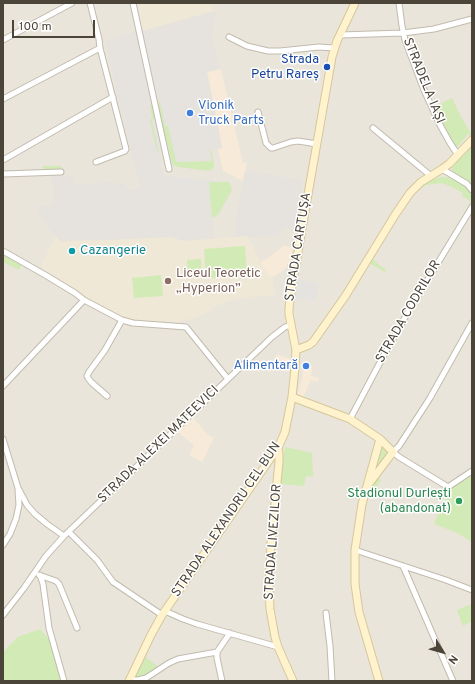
<!DOCTYPE html>
<html>
<head>
<meta charset="utf-8">
<style>
  body { margin:0 }
  #map { position:relative; width:475px; height:684px; overflow:hidden; background:#f6f3ec; font-family:Overpass,sans-serif }
  canvas { display:block }
  .frame { position:absolute; inset:0; border:4px solid #4b4439; pointer-events:none }
  .north { position:absolute; left:423px; top:632px; width:40px; height:40px; -webkit-text-stroke:3px #fff; paint-order:stroke; rotate:127deg; font-size:11px; font-weight:700; line-height:16px; text-align:center; color:#4b4439 }
  .north::after { content:''; display:block; margin:auto; width:14px; height:18px; background:#4b4439; clip-path:polygon(50% 0,100% 100%,50% 72%,0 100%) }
  .scale { position:absolute; left:12px; top:20px; width:83px; height:18px; box-sizing:border-box; border:2px solid #4b4439; border-top:0; padding-left:5px; font-size:12px; line-height:14px; white-space:nowrap; color:#4b4439; -webkit-text-stroke:3px #fff; paint-order:stroke }
</style>
</head>
<body>
<div id="map">
<canvas width="475" height="684"></canvas>
<div class="frame"></div>
<div class="north">N</div>
<div class="scale">100 m</div>
</div>
<script>
const ctx = document.querySelector('canvas').getContext('2d');
ctx.lineJoin = 'round';
function fillPath(path, color) { ctx.fillStyle = color; ctx.fill(path, 'evenodd'); }
const shape = rows => new Path2D(rows.map(r => 'M' + r).join(''));
function strokePath(path, color, width, dash) { ctx.strokeStyle = color; ctx.lineWidth = width; ctx.lineCap = dash ? 'butt' : 'round'; ctx.setLineDash(dash || []); ctx.stroke(path); }
function write(font, color, halo, rows, align = 'center') {
  ctx.font = font + ' Overpass,sans-serif'; ctx.lineWidth = 3; ctx.setLineDash([]); ctx.textBaseline = 'middle'; ctx.strokeStyle = halo; ctx.fillStyle = color; for (const [text, x, y, turn = 0] of rows) {
    ctx.save(); ctx.translate(x, y); ctx.rotate((+turn || 0) * Math.PI / 180); ctx.textAlign = isNaN(turn) ? turn : align; if (halo) ctx.strokeText(text, 0, 0); ctx.fillText(text, 0, 0); ctx.restore();
  }
}
const residential = shape([
  [3,3,472,3,472,681,3,681]
]);
const commercial = shape([
  [221,69,243,163,247,163,243,181,223,171,218,149,222,147,207,72],
  [283,246,293,247,290,264,287,264,286,268,285,268,284,270,275,276,269,277,263,268,260,262,268,258],
  [277,354,290,359,290,370,272,364],
  [305,364,313,367,311,376,319,378,318,382,311,380,303,398,299,395,298,392,303,374,302,373],
  [192,416,208,435,214,438,202,462,189,455,194,445,176,431]
]);
const industrial = shape([
  [216,10,212,38,221,69,207,72,222,148,210,150,212,161,176,162,168,126,165,127,142,31],
  [135,32,155,117,152,121,162,163,160,164,160,169,163,170,165,186,209,182,214,239,183,241,171,237,111,240,61,241,55,236,39,214,39,206,52,206,54,202,52,175,73,176,75,185,113,182,119,184,124,184,128,190,140,189,105,41],
  [245,171,303,180,296,231,285,228,277,236,249,237,248,236,235,237,236,221]
]);
const education = shape([
  [137,3,211,3,214,11,142,31],
  [55,236,61,241,111,240,171,237,183,241,248,236,263,268,269,276,273,276,274,296,256,296,231,300,211,308,212,310,188,321,188,319,184,319,181,322,177,324,126,319,87,299,41,267]
]);
const green = shape([
  [452,98,460,115,470,132,472,129,472,135,471,136,468,134,458,146,453,146,434,107],
  [160,102,165,126,168,126,176,162,212,161,210,150,211,150,214,164,214,167,212,169,209,171,179,167,174,166,172,163,157,103],
  [151,104,155,117,152,121,159,152,157,151,150,121,152,117,150,106],
  [472,146,472,183,457,177,452,171,452,167],
  [42,166,61,166,62,170,44,169],
  [441,177,449,177,467,187,470,191,472,196,471,202,468,207,470,201,462,196,463,193,456,189,442,183,426,185,422,187,412,196,421,185,429,181],
  [209,182,228,182,231,185,232,190,219,213,216,216,212,218],
  [245,246,247,276,206,278,204,249],
  [3,254,22,264,19,270,3,262],
  [372,258,378,264,386,270,385,272,369,263],
  [201,259,202,277,188,278,187,260],
  [161,275,163,296,134,298,132,278],
  [382,445,385,447,387,452,386,455,373,476,381,446],
  [285,447,312,453,313,477,306,476,304,486,279,484],
  [472,474,472,542,457,533,434,524,438,513,452,488],
  [378,478,381,480,377,486,378,488,376,491,374,491,369,498,366,497,371,485],
  [472,604,472,621,463,626,457,610],
  [40,629,49,639,54,653,62,681,3,681,3,652,18,637],
  [144,656,160,668,146,676,141,678,137,677,135,676]
]);
const parking = shape([
  [155,117,162,148,159,152,152,121],
  [164,176,228,182,209,182,165,186],
  [297,279,319,283,315,301,305,299,294,301]
]);
const street = shape([
  [90,3,99,39,100,48,126,149,125,151,96,162],
  [133,3,169,169],
  [399,3,402,26,405,40,424,90,440,125,450,143,458,155],
  [340,35,403,33,434,29,472,19],
  [229,37,247,46,268,51,280,51,319,47,334,48],
  [3,40,72,3],
  [3,99,100,48],
  [258,112,264,135,266,143,271,148,273,148,291,142,298,141,317,144],
  [373,128,431,176],
  [3,160,113,97],
  [442,169,467,184,472,190],
  [3,174,61,172],
  [3,251,47,276,75,293,84,300,122,320,133,323,186,327,228,379],
  [472,323,430,398,399,446,393,452,399,457,448,487,472,471],
  [3,386,84,300],
  [107,396,91,382,88,378,87,376,89,372,105,350,122,320],
  [350,419,384,355,408,312,472,207],
  [3,439,18,488,27,505,35,514,47,524,64,536],
  [69,532,97,560,113,582,162,615],
  [3,545,10,534,16,519,19,505,18,490],
  [355,550,446,580,472,590],
  [403,566,453,681],
  [39,575,56,581,59,584,77,628],
  [40,575,43,584,49,628,64,681],
  [165,611,183,619,197,624,278,647],
  [326,613,330,646,332,681],
  [3,615,24,588,46,556,64,536,272,337,285,327,291,325],
  [129,680,138,680,146,678,169,663,178,659,217,652],
  [222,681,217,658,217,652,230,633]
]);
const secondary = shape([
  [296,350,309,345,313,342,346,295,395,215,410,193,421,182,442,169,449,164,472,140],
  [292,397,350,419,380,439,393,452,368,485],
  [278,448,279,455,279,462,271,543,269,588,270,609,275,637,278,647,293,681],
  [129,681,151,635,162,615,270,459,278,448,285,432,292,397,295,368,296,350,289,314,289,308,292,286,332,57,337,41,355,3],
  [379,681,359,612,355,584,355,550,362,504,380,439]
]);
const markers = [
  [327,67,4,"#1a4fb4"],
  [190,113,4,"#3f7fe0"],
  [72,251,4,"#0f9aa8"],
  [168,281,4,"#8d6e63"],
  [306,366,4,"#3f7fe0"],
  [459,501,4,"#2e9e5b"]
];
const transitNames = [
  ["Strada",319,60],
  ["Petru Rareș",319,75]
];
const streetNames = [
  ["STRADELA IAȘI",423,81,68],
  ["STRADA CARTUȘA",299,247,-81],
  ["STRADA CODRILOR",409,312,-60],
  ["STRADA ALEXEI MATEEVICI",159,445,-44],
  ["STRADA ALEXANDRU CEL BUN",227,520,-56],
  ["STRADA LIVEZILOR",274,542,-86]
];
const shopNames = [
  ["Vionik",198,106],
  ["Truck Parts",198,121],
  ["Alimentară",298,366,"right"]
];
const cultureNames = [
  ["Cazangerie",80,251]
];
const educationNames = [
  ["Liceul Teoretic",176,274],
  ["„Hyperion”",176,289]
];
const leisureNames = [
  ["Stadionul Durlești",451,494],
  ["(abandonat)",451,509]
];
fillPath(residential, '#eae5da');
fillPath(commercial, '#f7ead8');
fillPath(industrial, '#e6e2dd');
fillPath(education, '#efe8d6');
fillPath(green, '#d2eab5');
fillPath(parking, '#e5e3e0');
strokePath(street, '#c2bbae', 7);
strokePath(secondary, '#d6c79b', 9);
strokePath(street, '#fff', 5);
strokePath(secondary, '#fff3cd', 7);
for (const [x, y, r, color] of markers) { const dot = new Path2D(); dot.arc(x, y, r, 0, 2 * Math.PI); ctx.fillStyle = color; ctx.fill(dot); strokePath(dot, '#fff', 1.5); }
write('13px', '#164399', '#fff', transitNames, 'right');
write('13px', '#4b4439', '#fff', streetNames);
write('13px', '#366cbe', '#fff', shopNames, 'left');
write('13px', '#0d838f', '#fff', cultureNames, 'left');
write('13px', '#785e54', '#fff', educationNames, 'left');
write('13px', '#27864d', '#fff', leisureNames, 'right');
</script>
</body>
</html>
